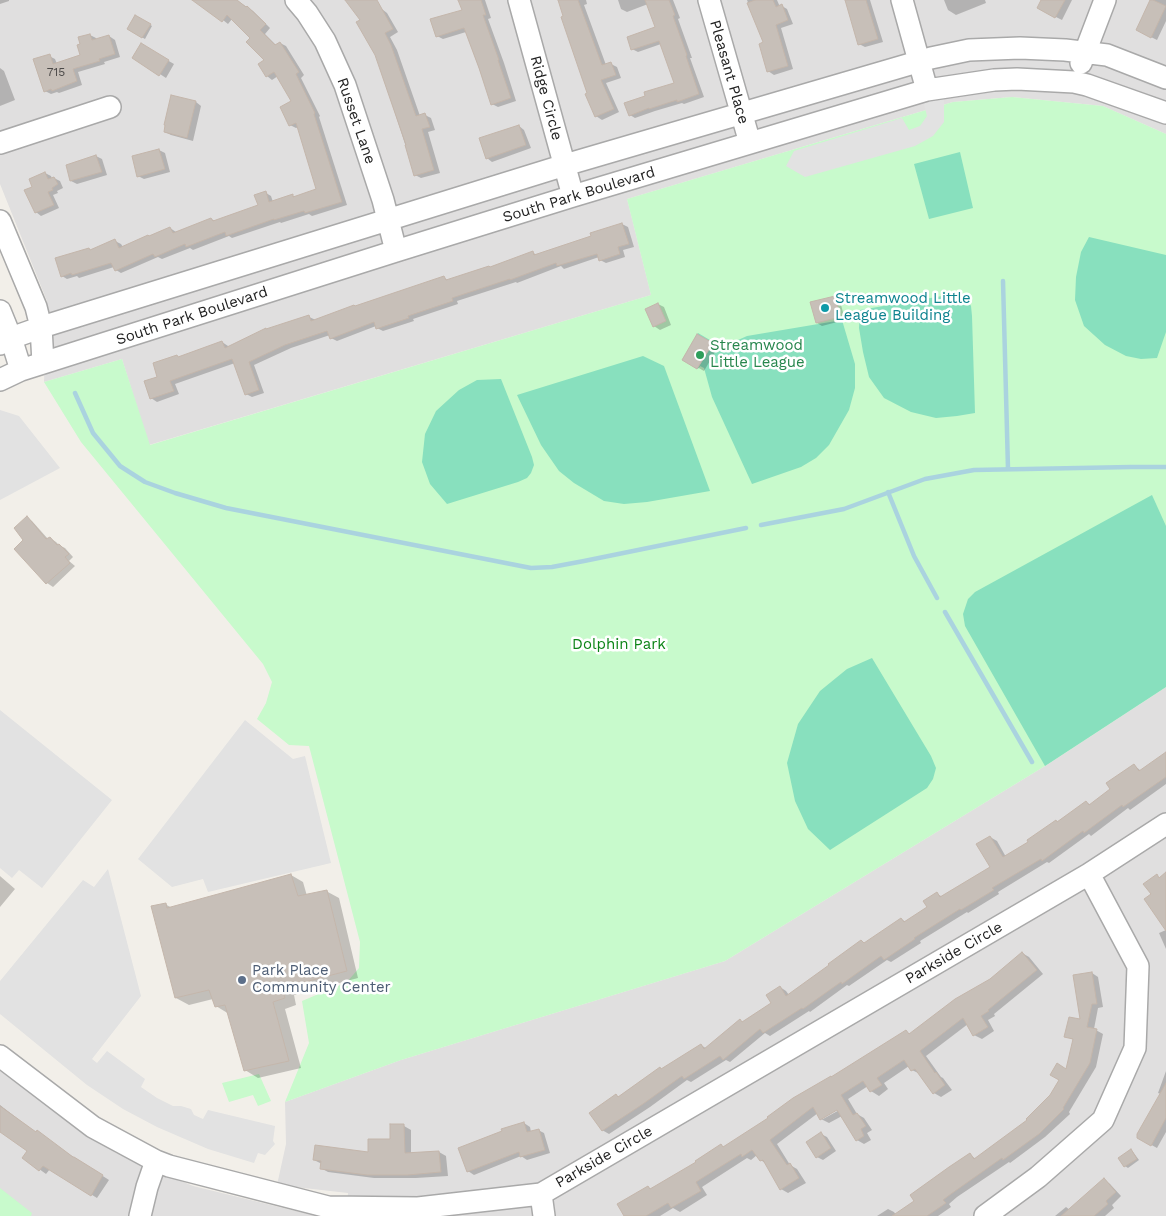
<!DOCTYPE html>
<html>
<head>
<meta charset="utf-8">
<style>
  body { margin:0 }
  canvas { display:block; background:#f2efe9 }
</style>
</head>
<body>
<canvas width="1166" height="1216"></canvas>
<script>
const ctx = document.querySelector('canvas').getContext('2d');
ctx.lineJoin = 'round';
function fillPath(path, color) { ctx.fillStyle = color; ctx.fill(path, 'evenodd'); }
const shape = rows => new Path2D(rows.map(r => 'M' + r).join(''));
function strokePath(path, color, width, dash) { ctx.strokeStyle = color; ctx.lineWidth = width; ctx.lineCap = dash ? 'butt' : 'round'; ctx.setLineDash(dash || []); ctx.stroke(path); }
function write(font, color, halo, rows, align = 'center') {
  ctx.font = font + ' "Work Sans",sans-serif'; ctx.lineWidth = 5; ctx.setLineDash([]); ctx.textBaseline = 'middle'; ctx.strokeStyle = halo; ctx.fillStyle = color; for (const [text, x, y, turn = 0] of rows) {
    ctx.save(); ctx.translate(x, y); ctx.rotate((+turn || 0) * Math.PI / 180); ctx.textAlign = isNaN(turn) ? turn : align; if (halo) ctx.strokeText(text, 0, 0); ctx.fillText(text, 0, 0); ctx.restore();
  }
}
const residential = shape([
  [0,0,1166,0,1166,134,1103,106,1012,97,953,102,627,199,651,295,149,445,122,359,44,382,47,301,0,184],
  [1166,687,1166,1216,346,1216,348,1193,277,1185,286,1144,285,1102,401,1060,725,961,1045,766],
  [0,1066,116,1153,193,1186,316,1216,0,1216]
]);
const park = shape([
  [1012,97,1103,106,1166,134,1166,687,1045,766,725,961,401,1060,285,1102,309,1043,302,1001,347,982,359,968,360,942,309,746,289,745,257,719,266,703,272,682,263,664,81,442,44,382,122,359,150,445,651,295,627,199,953,102],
  [259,1074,271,1101,258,1106,253,1095,229,1102,222,1083],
  [0,1188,32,1213,31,1216,0,1216]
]);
const pitch = shape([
  [960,152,973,208,929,219,914,164],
  [1089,237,1166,255,1166,332,1157,358,1141,359,1126,356,1105,345,1084,326,1075,300,1076,277,1081,252],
  [959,294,966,298,971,306,972,316,975,413,957,416,936,418,911,412,884,398,869,377,863,352,859,328,860,310,948,295],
  [842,320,855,364,855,388,849,410,829,445,816,458,801,467,752,484,712,397,704,368,700,366,698,369,683,360,698,333,715,343,713,346,718,349,747,336],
  [643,356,664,366,710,491,647,502,624,504,604,501,574,483,559,471,541,445,517,395],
  [501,379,532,457,534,465,531,473,527,478,518,482,447,504,430,484,422,462,425,434,436,411,459,390,477,380],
  [1152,495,1166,526,1166,687,1045,766,965,626,963,614,968,599,975,592],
  [872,658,931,756,936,768,933,779,927,788,830,850,808,829,795,801,787,763,798,724,820,691,847,669]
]);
const parking = shape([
  [944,96,944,122,933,136,915,146,805,177,786,166,794,151,902,118,909,130,920,126,927,116,923,100],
  [0,410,19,416,60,468,0,500],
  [0,710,112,800,42,888,19,870,12,878,0,868],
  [245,720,293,759,305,756,331,863,208,892,203,879,172,887,138,859],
  [108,869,141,996,92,1059,97,1063,107,1051,145,1079,141,1087,157,1098,173,1106,181,1106,191,1109,194,1115,203,1119,208,1110,275,1126,273,1141,275,1144,265,1155,258,1153,254,1163,208,1149,157,1127,123,1109,87,1085,0,1014,0,981,83,880,94,887]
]);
const shadow = shape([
  [0,0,9,0,9,1,0,4],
  [198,0,236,0,253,11,270,28,265,34,276,45,280,43,286,46,304,75,301,78,320,116,319,117,347,205,312,216,309,214,281,223,280,222,232,238,229,236,193,250,190,248,162,259,158,257,121,273,116,270,114,267,79,278,77,276,67,279,62,276,89,249,92,251,115,241,121,244,123,247,170,228,176,232,211,219,215,221,259,206,266,193,271,196,273,202,292,196,296,197,318,189,299,127,296,128,290,125,293,102,278,76,272,80,267,76,266,61,252,38,232,19,228,24],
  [346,0,370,0,387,13,398,32,390,37,397,50,420,116,425,115,431,118,435,130,428,132,440,173,421,178,415,175,376,54,362,20],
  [460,0,485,0,491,18,488,19,504,63,516,101,498,107,492,104,466,32,443,39,437,36,463,11],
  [559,0,586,0,587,4,584,5,606,65,611,64,617,67,621,78,606,83,619,112,602,120,596,116],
  [618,0,673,0,680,18,678,19,692,58,690,58,704,97,684,104,682,103,655,111,635,118,630,115,675,83,661,44,638,52,632,49,657,28,648,4,627,12,621,9],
  [747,0,777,0,780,7,782,6,787,9,793,24,781,28,793,69,774,75,768,71,765,43],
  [846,0,870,0,883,42,865,47,859,44],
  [944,0,985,0,986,3,956,15,948,10],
  [1042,0,1072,0,1062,20,1038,8],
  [1152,0,1166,0,1166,21,1157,40,1143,33],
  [136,16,152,26,145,39,128,29],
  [90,35,96,38,96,40,109,36,115,40,120,57,104,62,105,64,78,72,82,85,59,93,57,92,51,94,45,91,49,56,55,59,57,64,82,56],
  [141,45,174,64,166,78,134,57],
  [0,68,4,71,15,100,0,106],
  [196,102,201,106,193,141,171,135,165,132],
  [519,126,524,130,531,148,492,162,487,158],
  [159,150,165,153,170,172,144,179,138,176],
  [96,156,102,159,107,175,77,184,71,181],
  [45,173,51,176,52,179,54,178,60,181,63,188,57,191,58,193,53,195,59,208,41,216,36,212,33,187],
  [622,224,628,227,634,247,623,250,625,257,606,263,600,260,599,257,564,269,561,266,517,283,516,282,457,301,458,304,413,319,414,321,383,331,377,328,376,326,337,341,331,338,330,335,291,348,254,365,264,393,252,397,246,394,235,363,175,384,179,394,157,402,151,398,159,378,180,358,222,342,228,346,229,347,309,317,316,320,444,278,449,281,533,253,538,255,593,237],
  [834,298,840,301,845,320,822,326,817,323],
  [658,304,664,307,671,325,660,330,654,326],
  [697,335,718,347,704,371,683,359],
  [27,518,32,521,48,539,50,538,56,542,59,545,65,548,73,557,69,561,75,566,53,587,47,583,16,549,25,540],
  [1166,754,1166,784,1130,810,1128,808,1091,836,1089,834,1049,863,1047,862,998,892,999,894,968,913,967,912,920,941,921,943,891,962,887,960,849,986,847,985,810,1012,809,1011,770,1036,765,1033,730,1062,726,1060,691,1082,687,1080,650,1107,609,1134,602,1130,616,1096,619,1097,660,1068,662,1070,701,1045,707,1049,743,1023,773,1003,780,987,786,991,789,995,901,919,906,922,929,908,937,894,943,897,991,868,990,837,997,841,1006,857,1058,823,1086,802,1091,805,1112,789,1134,765,1141,771],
  [291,875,303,882,307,896,326,891,339,898,358,978,294,995,296,1005,285,1009,301,1068,258,1078,245,1070,229,1014,216,1006,213,999,189,1005,176,998,165,904,172,908],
  [0,876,15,889,0,907],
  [1166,930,1166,949,1159,933],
  [1022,953,1029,957,1043,974,994,1014,995,1016,988,1020,994,1031,982,1039,974,1035,968,1024,926,1056,941,1077,943,1078,952,1090,941,1097,934,1093,920,1074,912,1070,909,1066,884,1083,888,1089,879,1096,871,1091,868,1086,848,1099,857,1114,864,1118,872,1130,867,1133,871,1140,864,1144,857,1140,842,1116,829,1123,821,1119,818,1113,777,1144,790,1165,797,1169,806,1183,788,1193,781,1189,766,1164,761,1160,757,1155,751,1160,747,1158,702,1187,707,1195,680,1212,673,1208,660,1216,626,1216,648,1187,652,1190,698,1163,721,1146,724,1148,831,1078,906,1032,910,1034,990,980],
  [842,1106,843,1108,823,1119,823,1117],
  [1092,973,1098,977,1103,1007,1098,1008,1094,1029,1103,1034,1096,1067,1069,1112,1070,1114,1045,1137,1010,1163,1009,1162,957,1197,949,1204,951,1207,938,1216,877,1216,888,1209,894,1212,896,1215,916,1201,970,1155,976,1159,1029,1120,1051,1096,1067,1071,1074,1040,1066,1036,1081,1021],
  [1166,1071,1166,1132,1157,1148,1137,1137,1161,1094,1158,1093],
  [0,1105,36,1133,109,1180,97,1198,50,1169,46,1174,24,1158,29,1151,0,1126],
  [524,1123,530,1127,531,1132,538,1130,544,1133,550,1153,527,1160,521,1156,474,1175,468,1171],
  [404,1126,411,1130,411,1154,439,1152,446,1156,448,1176,416,1178,374,1178,328,1172,321,1168,322,1164,314,1160,369,1153,391,1140],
  [821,1134,827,1137,836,1151,823,1160,817,1157],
  [1131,1151,1133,1152,1139,1160,1128,1168,1125,1166],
  [1104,1180,1110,1184,1121,1196,1112,1205,1114,1208,1105,1216,1055,1216,1066,1207,1070,1210]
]);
const stream = shape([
  [1003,281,1008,469],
  [75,393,93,433,120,466,145,482,175,493,226,508,531,568,552,567,584,561,746,528],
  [888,492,914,556,937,598],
  [761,525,844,509,925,479,974,470,1131,467,1166,467],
  [945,612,1032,762]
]);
const building = shape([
  [192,0,237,0,246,7,247,6,266,24,260,30,275,45,280,42,299,72,296,74,315,113,314,114,342,202,305,213,304,211,274,220,274,219,226,236,225,232,186,247,185,244,155,257,153,254,115,271,111,263,72,275,71,273,61,277,55,258,89,248,90,250,115,239,119,248,148,235,149,236,170,227,173,233,211,218,213,221,258,205,254,195,266,191,269,202,293,194,293,197,316,189,296,123,289,126,280,107,291,101,274,72,266,77,258,64,264,60,246,42,250,38,227,15,222,22,192,0],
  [345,0,377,0,393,29,385,33,391,45,416,116,425,113,430,127,422,129,434,170,414,176,405,145,406,145,375,55,356,22,360,20,345,0],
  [458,0,481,0,486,15,483,15,499,60,498,60,511,98,491,105,479,68,464,28,436,37,430,19,462,10,458,0],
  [558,0,578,0,602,65,611,62,616,75,601,80,614,109,595,117,585,94,587,93,561,17,563,16,558,0],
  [645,0,669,0,675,15,673,16,687,55,686,56,699,94,677,102,677,100,649,109,649,108,629,116,624,103,645,96,644,92,674,83,659,41,631,50,627,37,655,27,645,0],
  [755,0,773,0,776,7,782,4,788,20,776,25,788,66,767,72,759,44,763,42,747,3,755,0],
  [845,0,866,0,878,39,858,45,845,0],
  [1041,0,1065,0,1055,18,1037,8,1041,0],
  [1150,0,1153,0,1166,6,1151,38,1136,30,1150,0],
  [135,15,151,24,142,38,127,29,135,15],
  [90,34,92,40,109,35,115,54,99,59,100,61,73,69,77,81,52,91,51,89,44,92,33,59,50,54,53,64,80,55,77,45,80,44,78,37,90,34],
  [141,43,169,60,159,76,132,58,141,43],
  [171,95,196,101,187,138,164,132,165,125,164,125,171,95],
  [519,125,526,145,486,159,479,138,519,125],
  [159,149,165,169,137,177,132,156,159,149],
  [96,155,102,172,70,181,66,165,96,155],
  [45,172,48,179,54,177,58,184,52,188,53,190,48,192,54,205,35,213,24,190,32,187,29,179,45,172],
  [622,223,629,244,618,247,620,254,599,261,597,254,557,266,556,263,510,280,510,279,452,298,453,301,408,316,409,318,376,329,374,322,330,339,327,331,285,345,249,362,259,390,245,395,232,359,170,381,174,391,150,399,144,381,157,377,153,363,177,355,178,357,222,341,225,348,266,328,266,329,309,315,311,321,354,305,355,306,444,276,446,280,489,266,490,267,533,251,534,255,591,236,590,233,622,223],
  [835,296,840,317,816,323,810,302,835,296],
  [658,303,666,321,653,327,645,309,658,303],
  [697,334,713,343,697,369,682,360,697,334],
  [27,516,46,539,50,537,57,545,59,544,69,554,65,557,70,563,46,584,14,549,23,540,14,528,27,516],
  [1166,752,1166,777,1123,807,1122,805,1084,833,1083,831,1042,861,1041,859,992,888,994,890,961,910,960,909,914,938,915,939,884,960,881,956,842,984,841,982,803,1009,802,1008,763,1033,760,1029,723,1060,720,1056,684,1079,682,1076,643,1104,602,1131,589,1113,616,1094,618,1097,660,1067,661,1069,701,1044,704,1049,740,1019,742,1022,771,1003,766,995,780,986,786,996,829,965,828,964,861,940,864,943,901,918,904,922,927,907,923,901,937,892,940,897,990,867,976,844,990,836,1003,857,1028,842,1027,840,1056,820,1057,822,1086,801,1089,805,1110,789,1106,783,1134,764,1139,771,1166,752],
  [1166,872,1166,931,1144,899,1151,894,1143,884,1157,874,1159,878,1166,872],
  [291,874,298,896,327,890,347,971,282,988,285,998,273,1002,289,1061,244,1071,225,1005,215,1007,209,990,175,998,151,906,166,903,167,908,291,874],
  [1022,952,1037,970,988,1010,989,1011,981,1016,988,1027,973,1036,963,1018,920,1051,935,1073,936,1072,945,1085,933,1094,915,1069,911,1071,904,1060,877,1078,882,1085,870,1092,863,1081,841,1095,853,1115,857,1113,866,1126,861,1129,864,1136,856,1141,837,1110,820,1120,813,1107,770,1140,787,1165,790,1163,799,1178,780,1190,763,1160,760,1161,752,1150,742,1157,741,1154,696,1182,701,1191,671,1208,668,1203,646,1216,624,1216,617,1204,648,1186,650,1189,696,1162,695,1161,721,1144,723,1147,768,1118,767,1117,793,1098,831,1076,831,1077,906,1030,909,1034,955,999,990,979,1022,952],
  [1092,972,1097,1004,1092,1004,1087,1027,1097,1029,1090,1063,1063,1108,1064,1109,1039,1134,1003,1160,1002,1158,951,1194,943,1200,946,1203,927,1216,892,1216,914,1201,910,1195,949,1167,970,1153,974,1159,1027,1120,1026,1119,1050,1095,1059,1080,1050,1075,1057,1063,1066,1069,1073,1039,1064,1037,1069,1017,1080,1019,1073,975,1092,972],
  [1166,1083,1166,1118,1151,1146,1137,1138,1137,1134,1166,1083],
  [0,1106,36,1132,37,1130,73,1157,74,1157,103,1175,91,1196,43,1166,39,1171,22,1158,27,1151,0,1132,0,1106],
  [524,1122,527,1132,539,1129,545,1150,520,1157,519,1152,467,1172,458,1148,502,1131,501,1129,524,1122],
  [390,1124,404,1124,405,1153,439,1151,441,1172,408,1175,367,1175,320,1169,321,1161,313,1160,315,1145,368,1152,368,1139,390,1139,390,1124],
  [821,1132,831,1148,816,1158,806,1142,821,1132],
  [1131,1149,1137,1159,1124,1167,1118,1158,1131,1149],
  [1104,1178,1116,1192,1106,1201,1108,1204,1094,1216,1061,1216,1104,1178]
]);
const minor = shape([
  [296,0,307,13,325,41,345,85,383,200,396,251],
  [519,0,573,196],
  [709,0,750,143],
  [902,0,927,90],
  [1081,63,1105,0],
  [0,143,110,107],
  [0,221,36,307,41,327,43,363],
  [0,311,11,338,21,370],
  [0,344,11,338,45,326,565,165,931,58,969,50,1020,48,1065,50,1107,55,1166,78],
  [0,380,21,370,396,251,573,196,927,90,994,80,1017,79,1074,82,1087,85,1166,113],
  [0,1056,93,1127,156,1161,169,1166,328,1207,418,1208,541,1194,1089,874,1166,824],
  [541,1194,544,1216],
  [140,1216,147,1187,156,1161],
  [985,1216,1038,1177,1103,1120,1135,1048,1138,966,1089,874]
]);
const markers = [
  [825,308,5,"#0f9aa8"],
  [700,355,5,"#2e9e5b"],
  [242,980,5,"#5c6f8a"]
];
const numberNames = [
  ["715",56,72]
];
const streetNames = [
  ["Pleasant Place",729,72,74],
  ["Ridge Circle",546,98,75],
  ["Russet Lane",356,121,71],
  ["South Park Boulevard",579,195,-17],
  ["South Park Boulevard",192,316,-18],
  ["Parkside Circle",954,953,-30],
  ["Parkside Circle",604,1157,-30]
];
const cultureNames = [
  ["Streamwood Little",835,299],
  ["League Building",835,316]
];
const leisureNames = [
  ["Streamwood",710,346],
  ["Little League",710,363]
];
const parkNames = [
  ["Dolphin Park",619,645]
];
const serviceNames = [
  ["Park Place",252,971],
  ["Community Center",252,988]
];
fillPath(residential, '#e0dfdf');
fillPath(park, '#c8facc');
fillPath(pitch, '#88e0be');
fillPath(parking, '#e2e2e2');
fillPath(shadow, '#0003');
strokePath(stream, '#aad3df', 4.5);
fillPath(building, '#c7bfb8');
strokePath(building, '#c4b6ab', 1);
strokePath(minor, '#a9a9a9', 24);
strokePath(minor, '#fff', 21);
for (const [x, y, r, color] of markers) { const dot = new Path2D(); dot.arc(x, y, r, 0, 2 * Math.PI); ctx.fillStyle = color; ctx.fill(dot); strokePath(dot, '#fff', 2); }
write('12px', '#4b4948', null, numberNames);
write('15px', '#222', '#fff', streetNames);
write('15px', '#0d838f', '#fff', cultureNames, 'left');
write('15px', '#27864d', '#fff', leisureNames, 'left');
write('15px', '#0c8416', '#fff', parkNames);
write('15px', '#4e5e75', '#fff', serviceNames, 'left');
</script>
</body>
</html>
